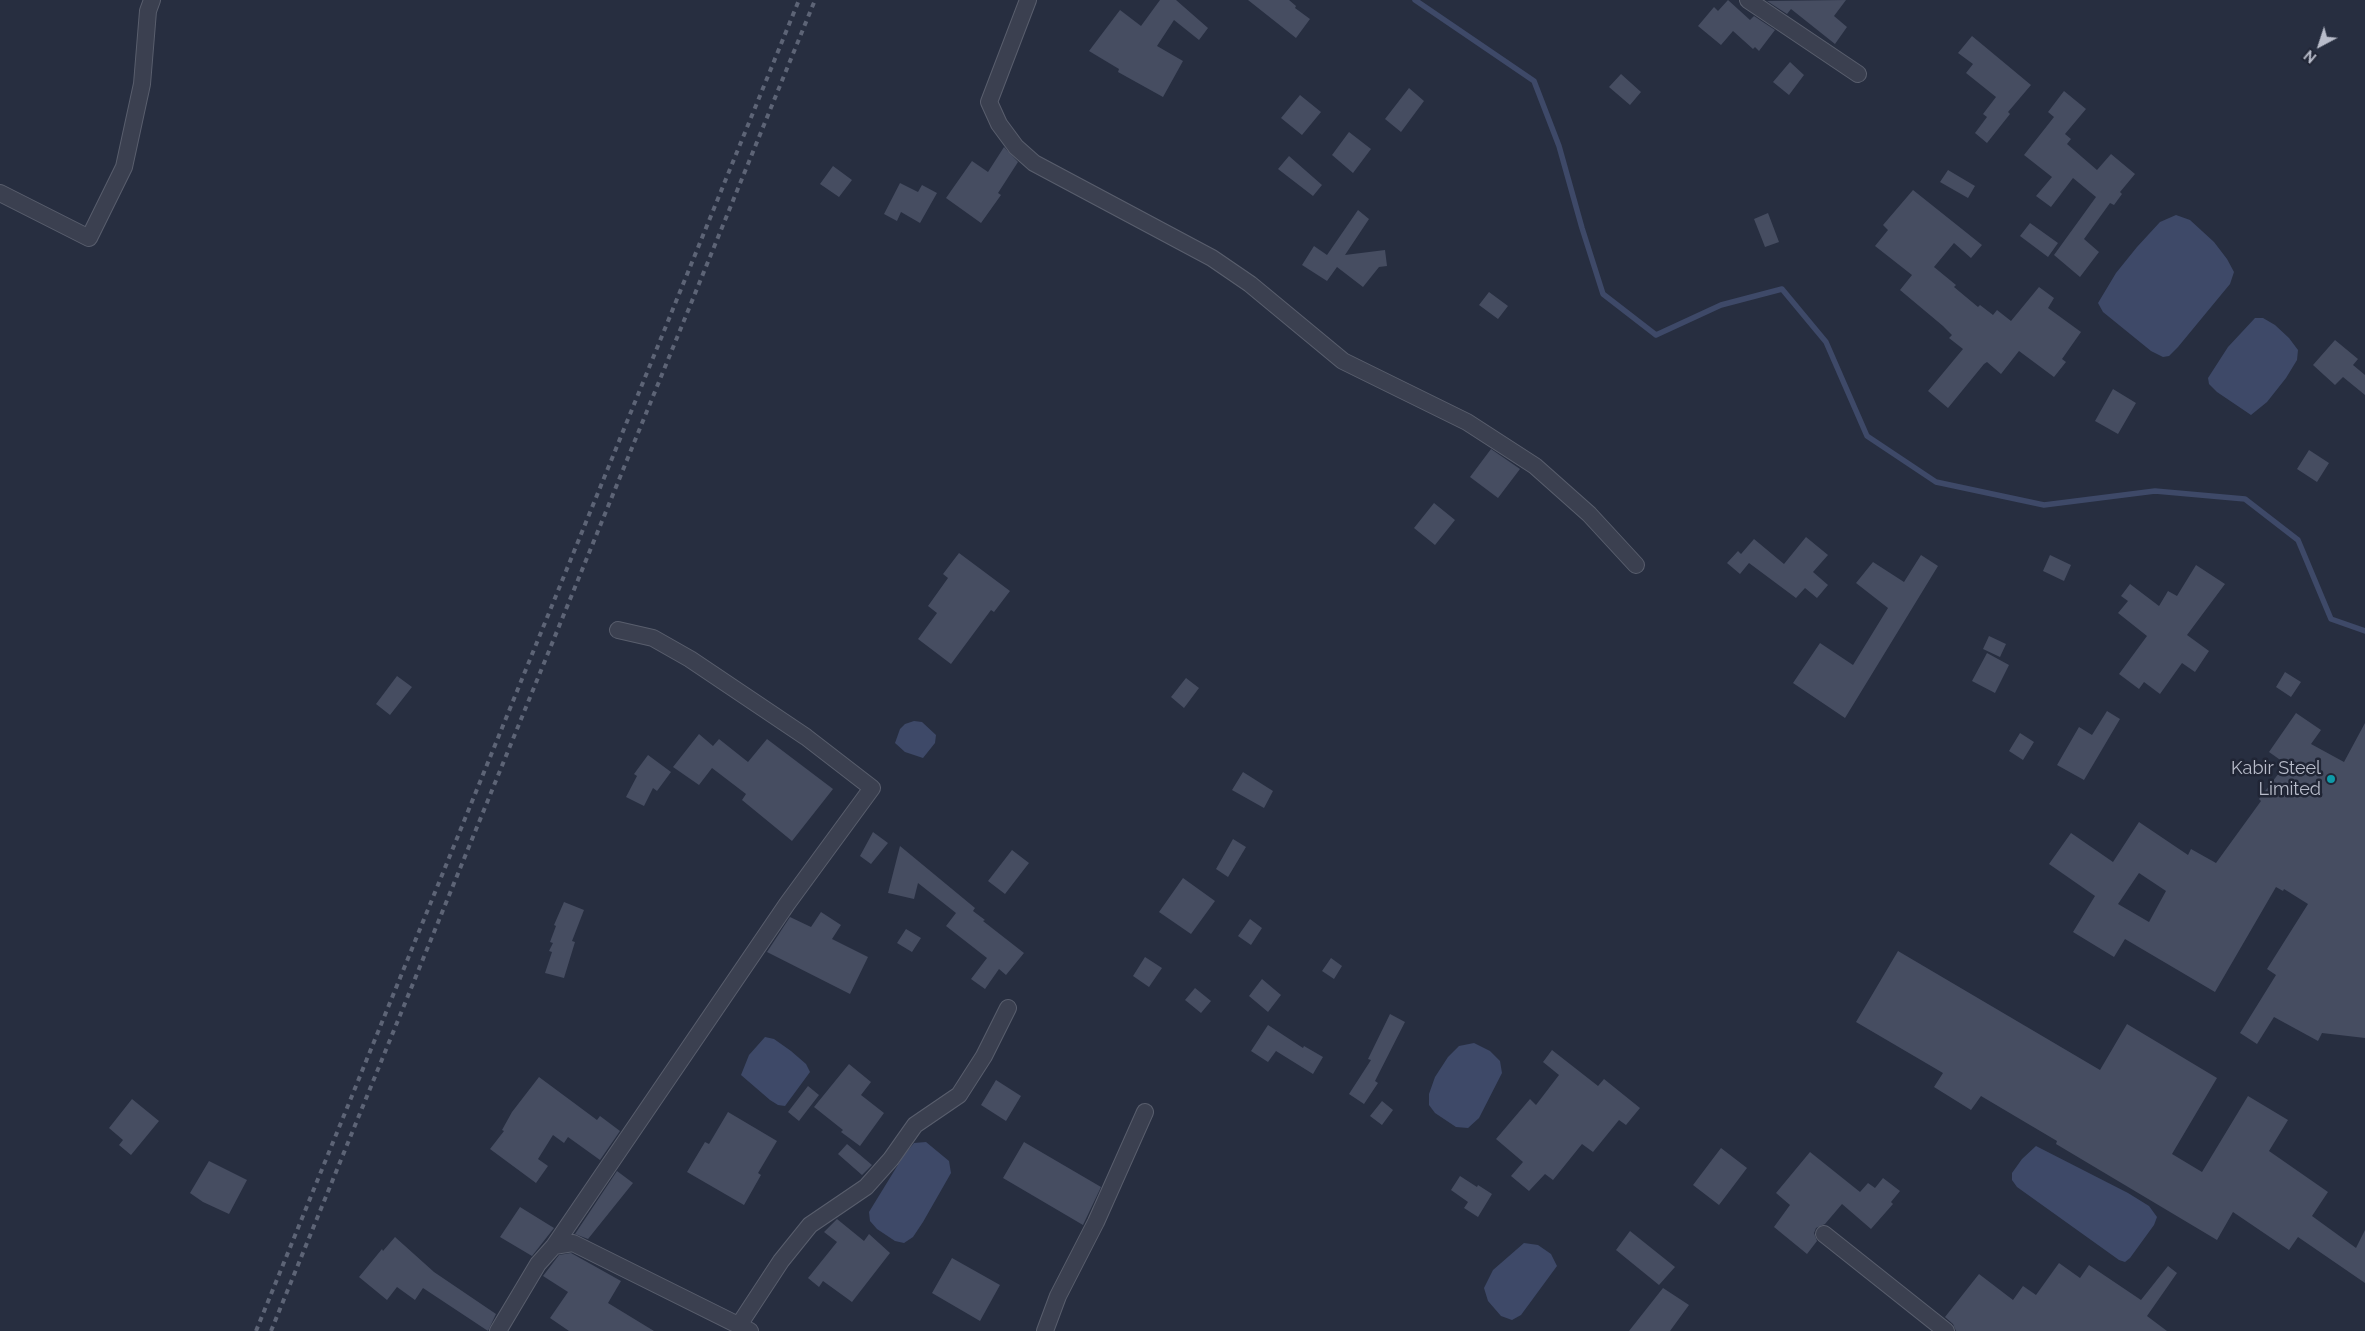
<!DOCTYPE html>
<html>
<head>
<meta charset="utf-8">
<style>
  body { margin:0 }
  #map { position:relative; width:2365px; height:1331px; overflow:hidden; background:#272e40; font-family:Raleway,sans-serif }
  canvas { display:block }
  .north { position:absolute; left:2295px; top:20px; width:50px; height:50px; -webkit-text-stroke:4px #202535; paint-order:stroke; rotate:220deg; font-size:14px; font-weight:700; line-height:20px; text-align:center; color:#b8bcca }
  .north::after { content:''; display:block; margin:auto; width:18px; height:22px; background:#b8bcca; clip-path:polygon(50% 0,100% 100%,50% 72%,0 100%) }
</style>
</head>
<body>
<div id="map">
<canvas width="2365" height="1331"></canvas>
<div class="north">N</div>
</div>
<script>
const ctx = document.querySelector('canvas').getContext('2d');
ctx.lineJoin = 'round';
function fillPath(path, color) { ctx.fillStyle = color; ctx.fill(path, 'evenodd'); }
const shape = rows => new Path2D(rows.map(r => 'M' + r).join(''));
function strokePath(path, color, width, dash) { ctx.strokeStyle = color; ctx.lineWidth = width; ctx.lineCap = dash ? 'butt' : 'round'; ctx.setLineDash(dash || []); ctx.stroke(path); }
function write(font, color, halo, rows, align = 'center') {
  ctx.font = font + ' Raleway,sans-serif'; ctx.lineWidth = 5; ctx.setLineDash([]); ctx.textBaseline = 'middle'; ctx.strokeStyle = halo; ctx.fillStyle = color; for (const [text, x, y, turn = 0] of rows) {
    ctx.save(); ctx.translate(x, y); ctx.rotate((+turn || 0) * Math.PI / 180); ctx.textAlign = isNaN(turn) ? turn : align; if (halo) ctx.strokeText(text, 0, 0); ctx.fillText(text, 0, 0); ctx.restore();
  }
}
const water = shape([
  [2176,215,2190,220,2214,242,2227,259,2234,272,2230,284,2178,347,2169,356,2163,357,2151,351,2103,312,2098,303,2116,273,2137,247,2160,222],
  [2255,318,2263,318,2275,325,2289,338,2298,350,2297,360,2286,378,2267,402,2251,415,2217,392,2209,384,2208,378,2228,347],
  [914,721,922,722,936,735,935,743,923,758,905,752,895,743,900,729,905,724],
  [765,1037,774,1039,791,1051,806,1064,810,1072,785,1106,778,1105,770,1100,741,1075,749,1055],
  [1474,1043,1490,1051,1500,1061,1502,1073,1479,1118,1468,1128,1456,1127,1435,1113,1429,1105,1429,1094,1435,1077,1448,1057,1459,1046],
  [926,1142,949,1161,951,1173,923,1222,913,1237,904,1243,895,1241,877,1229,870,1221,869,1212,904,1155,914,1143],
  [2036,1146,2128,1193,2149,1206,2157,1217,2154,1225,2130,1258,2125,1262,2119,1260,2017,1187,2012,1180,2012,1173,2022,1159],
  [1524,1243,1538,1245,1551,1254,1557,1266,1521,1315,1512,1320,1501,1316,1488,1301,1484,1288,1493,1270]
]);
const stream = shape([
  [1415,0,1534,81,1559,146,1582,228,1603,294,1656,335,1721,305,1782,289,1826,342,1867,436,1936,482,2044,505,2155,491,2245,499,2298,540,2331,619,2365,631]
]);
const building = shape([
  [1160,0,1176,0,1208,28,1199,40,1174,20,1157,46,1183,61,1163,97,1118,72,1119,69,1089,51,1120,10,1141,26],
  [1248,0,1289,0,1296,6,1295,8,1310,19,1296,38],
  [1728,0,1750,20,1754,16,1775,30,1759,51,1755,47,1753,49,1733,31,1721,45,1698,26,1714,7,1718,11],
  [1846,0,1834,16,1847,27,1835,44,1791,9,1787,14,1767,1],
  [1972,36,2031,85,2008,112,2010,114,1987,143,1975,133,1987,117,1983,114,1996,97,1966,73,1973,64,1958,53],
  [1790,62,1804,75,1789,95,1773,82],
  [1621,74,1641,92,1630,105,1609,87],
  [1409,88,1424,101,1401,132,1385,119],
  [2064,91,2086,109,2065,134,2071,139,2067,144,2097,170,2111,154,2135,174,2120,192,2122,194,2114,205,2110,203,2084,239,2099,252,2080,277,2054,255,2096,197,2073,178,2051,207,2036,196,2052,177,2024,155,2054,117,2048,112],
  [1300,95,1321,112,1302,135,1281,118],
  [1349,132,1371,149,1353,173,1332,155],
  [1004,147,1018,162,998,193,1001,195,981,223,946,198,972,161,988,172],
  [1289,156,1322,185,1313,196,1278,169],
  [833,166,852,180,839,197,820,184],
  [1948,170,1975,186,1968,198,1940,182],
  [900,183,918,192,922,185,937,193,920,223,901,212,897,221,884,214],
  [1913,190,1982,245,1971,258,1954,243,1934,267,1956,285,1954,287,1978,307,1980,305,1993,315,1997,310,2011,321,2039,287,2054,298,2048,308,2081,332,2062,359,2066,362,2054,377,2019,351,2001,374,1987,362,1984,364,1948,408,1928,391,1963,349,1949,338,1952,335,1943,326,1900,290,1912,275,1875,246,1888,230,1883,225],
  [1358,210,1369,219,1345,255,1385,250,1387,266,1379,267,1363,287,1337,267,1327,281,1302,265,1314,246,1327,255],
  [1768,213,1779,242,1765,247,1754,219],
  [2030,223,2058,243,2048,257,2020,236],
  [1489,292,1508,306,1498,319,1479,305],
  [2335,340,2358,359,2353,365,2365,375,2365,395,2343,377,2335,385,2313,365],
  [2113,389,2136,403,2118,434,2095,421],
  [1491,449,1520,469,1498,498,1470,477],
  [2309,450,2329,463,2317,482,2297,469],
  [1434,503,1455,520,1435,545,1414,528],
  [1806,537,1828,555,1813,572,1828,585,1817,598,1805,588,1796,598,1749,563,1740,574,1727,563,1738,551,1741,554,1754,539,1784,564],
  [959,553,1010,591,994,612,991,610,951,664,918,639,937,613,928,606,948,578,943,574],
  [1921,555,1938,566,1845,718,1793,683,1820,643,1853,665,1888,608,1856,583,1873,562,1904,582],
  [2050,555,2071,565,2064,581,2043,571],
  [2196,565,2225,584,2187,635,2209,651,2195,672,2182,663,2160,694,2144,682,2139,689,2119,674,2147,636,2118,613,2128,601,2121,596,2130,584,2159,606,2168,591,2177,596],
  [1989,636,2006,644,2000,657,1983,649],
  [1987,653,2009,665,1995,693,1972,681],
  [2285,672,2301,682,2291,697,2276,687],
  [397,676,412,687,390,715,376,704],
  [1186,678,1199,688,1184,708,1171,697],
  [2107,711,2120,719,2084,780,2057,765,2079,727,2092,735],
  [2296,713,2321,730,2311,744,2344,762,2365,723,2365,1038,2322,1033,2318,1041,2274,1017,2257,1044,2240,1033,2276,975,2267,969,2308,904,2284,889,2283,891,2276,887,2215,992,2125,939,2114,957,2073,932,2095,896,2049,864,2071,833,2113,862,2139,822,2188,855,2191,849,2216,863,2261,801,2259,799,2286,764,2269,752],
  [2139,873,2166,891,2149,922,2118,904],
  [2020,733,2034,742,2023,760,2009,751],
  [699,734,713,746,719,739,748,762,767,739,833,789,792,841,742,800,746,794,712,768,699,785,673,767],
  [648,755,671,772,657,791,653,788,644,806,626,797,637,776,634,774],
  [1243,772,1273,791,1264,808,1232,790],
  [873,832,888,843,871,864,860,856],
  [1233,839,1246,847,1228,877,1216,869],
  [900,846,975,908,973,911,985,920,983,921,1024,953,1006,975,999,969,985,989,971,979,987,958,946,926,956,913,918,883,914,899,888,893],
  [1012,850,1029,863,1005,894,988,881],
  [1183,878,1215,901,1191,934,1159,912],
  [564,902,584,910,572,941,575,942,564,978,545,973,552,952,549,951,553,943,550,942,556,926,554,925],
  [821,912,841,925,832,939,868,957,850,994,767,952,790,917,811,927],
  [1250,919,1262,928,1251,945,1238,936],
  [906,929,921,938,912,952,897,943],
  [1898,951,2100,1070,2127,1024,2217,1078,2172,1154,2202,1172,2248,1096,2288,1120,2269,1151,2328,1192,2312,1216,2356,1248,2365,1230,2365,1283,2298,1237,2289,1250,2233,1212,2217,1240,2056,1144,2057,1141,1981,1096,1971,1110,1934,1087,1943,1073,1856,1022],
  [1145,957,1162,968,1149,987,1133,976],
  [1331,958,1342,966,1334,979,1322,971],
  [1262,979,1281,995,1268,1012,1249,996],
  [1195,988,1211,1001,1201,1013,1185,1000],
  [1390,1014,1405,1022,1375,1081,1378,1083,1364,1104,1349,1094,1371,1060,1368,1059],
  [1268,1025,1303,1048,1304,1046,1323,1057,1313,1074,1276,1051,1268,1062,1251,1051],
  [1552,1050,1598,1086,1604,1079,1640,1108,1626,1125,1619,1120,1593,1152,1582,1144,1553,1180,1545,1174,1529,1191,1511,1176,1523,1162,1496,1139,1530,1099,1536,1105,1559,1075,1543,1062],
  [849,1064,871,1082,861,1095,884,1113,860,1146,841,1132,843,1130,814,1107],
  [539,1077,597,1120,600,1116,620,1131,600,1160,568,1137,564,1143,553,1135,538,1159,548,1166,536,1183,490,1149,504,1131,502,1130,512,1112],
  [996,1080,1021,1096,1006,1121,981,1105],
  [808,1086,819,1095,799,1121,788,1112],
  [132,1099,159,1121,131,1155,119,1145,123,1140,109,1128],
  [1382,1101,1393,1110,1382,1125,1370,1116],
  [728,1112,777,1141,758,1173,761,1175,744,1205,687,1172,705,1142,709,1144],
  [1024,1142,1101,1187,1083,1225,1003,1178],
  [847,1144,872,1165,862,1175,838,1154],
  [1721,1148,1747,1168,1719,1205,1693,1185],
  [1810,1152,1860,1192,1868,1183,1875,1188,1883,1178,1900,1191,1891,1202,1893,1204,1871,1229,1842,1204,1825,1224,1816,1228,1814,1233,1817,1241,1807,1254,1774,1227,1790,1205,1776,1193],
  [209,1161,247,1180,229,1214,203,1202,190,1193],
  [617,1171,633,1183,588,1239,575,1234],
  [1460,1176,1477,1187,1478,1185,1492,1194,1478,1217,1464,1208,1468,1202,1451,1190],
  [520,1207,554,1228,532,1256,500,1237],
  [837,1219,864,1241,869,1234,890,1253,852,1302,823,1281,819,1287,808,1278,837,1242,824,1232],
  [1630,1231,1675,1267,1659,1285,1616,1250],
  [395,1237,434,1272,496,1314,488,1331,423,1288,415,1300,397,1287,387,1300,359,1277,382,1249,383,1251],
  [571,1253,621,1281,608,1303,654,1331,569,1331,550,1318,568,1292,543,1276,559,1255],
  [952,1258,1000,1285,980,1321,932,1293],
  [2059,1263,2080,1278,2089,1265,2141,1300,2168,1266,2177,1273,2147,1316,2167,1331,1956,1331,1953,1324,1945,1317,1979,1274,2013,1300,2023,1286,2036,1295],
  [1663,1288,1689,1305,1670,1331,1629,1331]
]);
const street = shape([
  [1028,0,989,102,999,124,1016,147,1034,163,1212,258,1250,284,1343,361,1467,422,1535,466,1589,514,1636,565],
  [1748,0,1858,74],
  [0,193,89,238,124,167,142,84,148,11,152,0],
  [1824,1234,1946,1331],
  [554,1246,787,904,872,788,806,737,690,659,653,638,618,630],
  [739,1325,781,1261,810,1225,866,1187,891,1159,915,1125,959,1095,984,1056,1008,1008],
  [498,1331,538,1264,554,1246,573,1243,750,1331],
  [1045,1331,1058,1296,1096,1222,1145,1112]
]);
const rail = shape([
  [256,1331,799,0],
  [271,1331,815,0]
]);
const markers = [
  [2331,779,5,"#0f9aa8"]
];
const poiNames = [
  ["Kabir Steel",2321,769],
  ["Limited",2321,790]
];
fillPath(water, '#3e4968');
strokePath(stream, '#3e4968', 5.5);
fillPath(building, '#464d61');
strokePath(street, '#595e6d', 18);
strokePath(street, '#3b4050', 16);
strokePath(rail, '#5d6476', 4, [5, 5]);
for (const [x, y, r, color] of markers) { const dot = new Path2D(); dot.arc(x, y, r, 0, 2 * Math.PI); ctx.fillStyle = color; ctx.fill(dot); strokePath(dot, '#202535', 2); }
write('18px', '#b8bcca', '#202535', poiNames, 'right');
</script>
</body>
</html>
